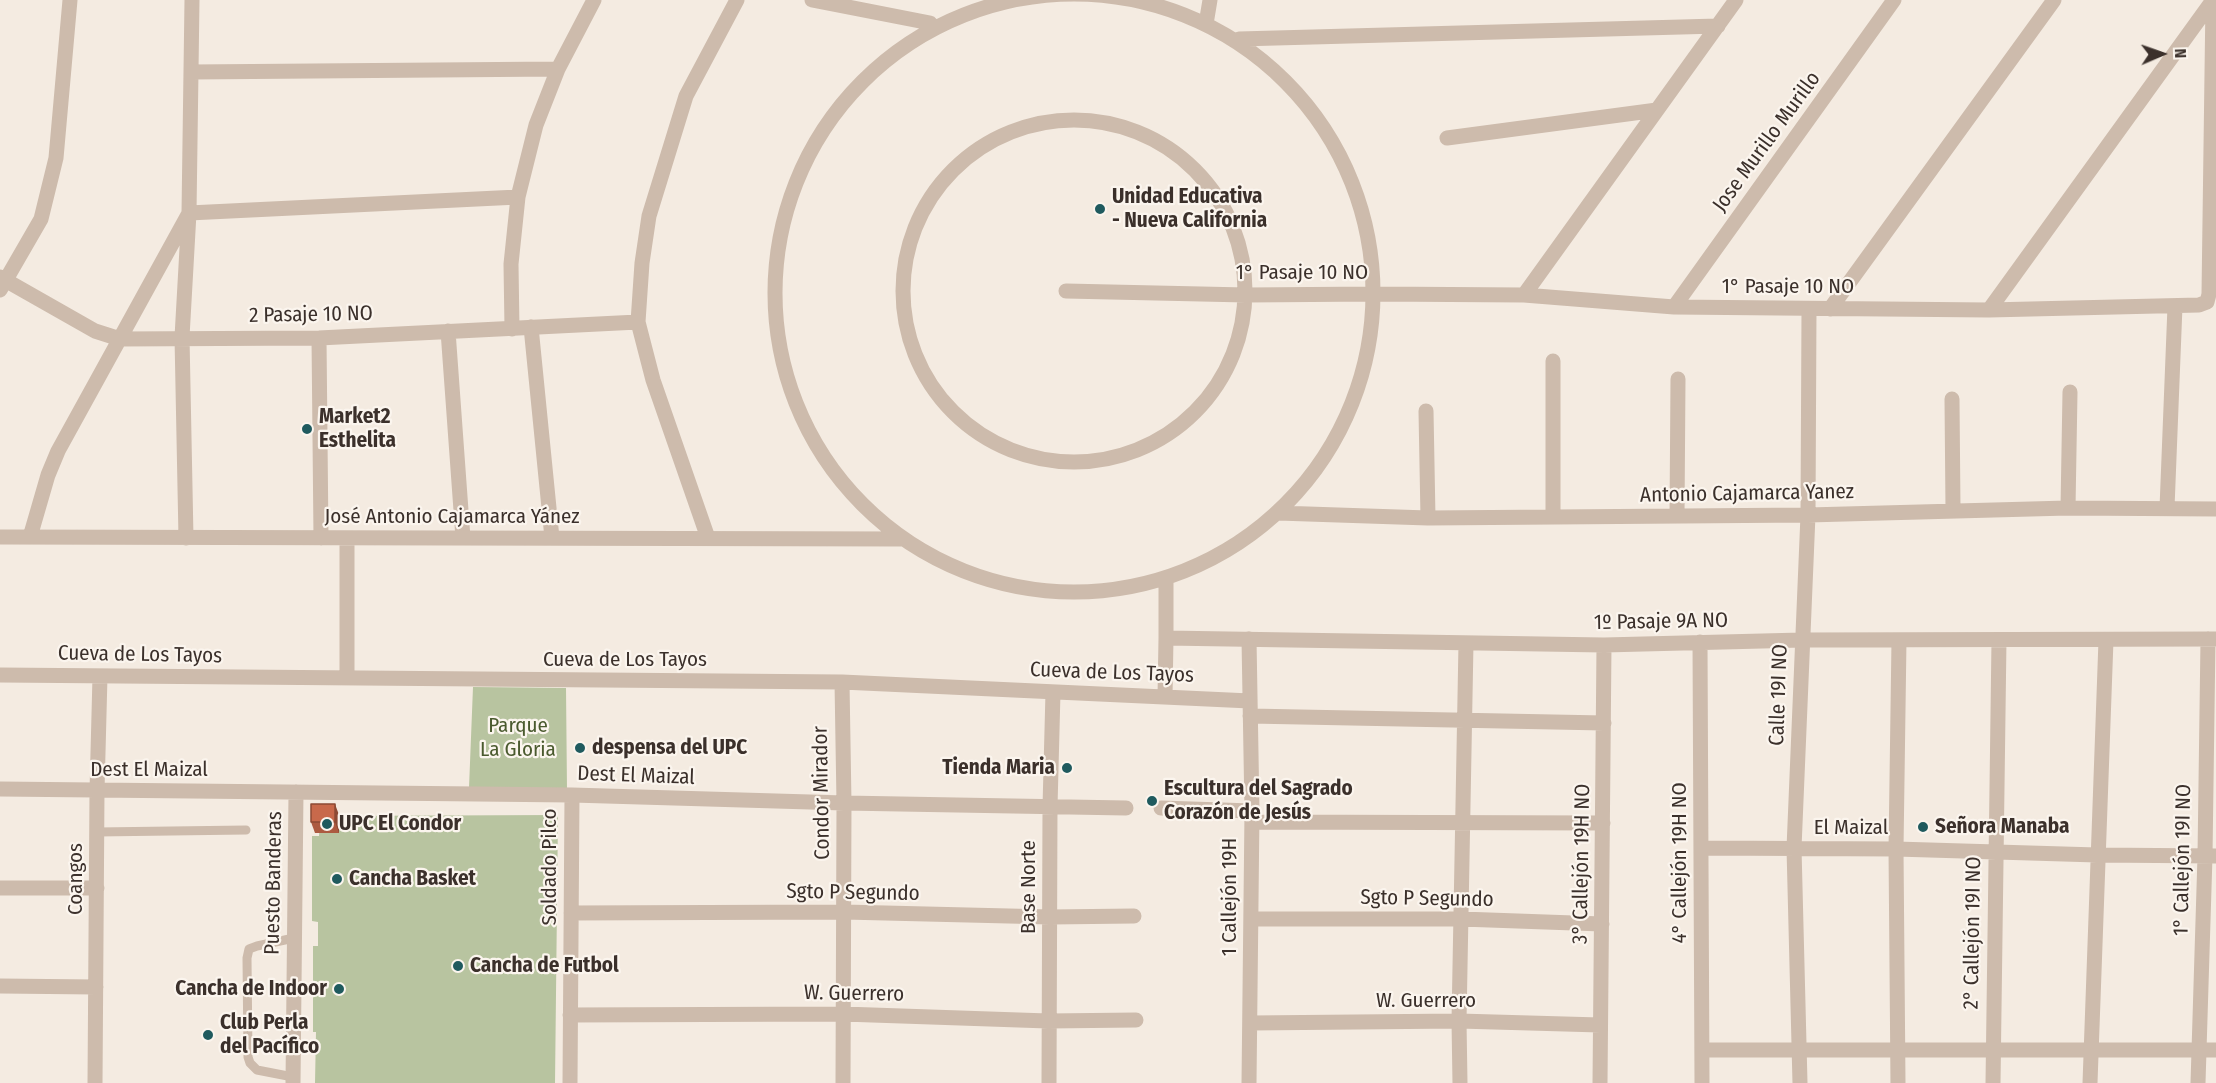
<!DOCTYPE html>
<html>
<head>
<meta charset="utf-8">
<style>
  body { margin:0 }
  #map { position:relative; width:2216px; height:1083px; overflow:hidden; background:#f4ebe1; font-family:"Fira Sans Condensed",sans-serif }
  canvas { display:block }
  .north { position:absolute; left:2132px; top:24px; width:60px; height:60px; -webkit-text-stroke:4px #fbf5ee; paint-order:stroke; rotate:88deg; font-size:16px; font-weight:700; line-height:24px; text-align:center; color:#3b302b }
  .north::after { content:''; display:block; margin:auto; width:21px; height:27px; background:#3b302b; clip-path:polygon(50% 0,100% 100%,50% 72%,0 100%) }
</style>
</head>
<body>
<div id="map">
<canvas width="2216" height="1083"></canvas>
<div class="north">N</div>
</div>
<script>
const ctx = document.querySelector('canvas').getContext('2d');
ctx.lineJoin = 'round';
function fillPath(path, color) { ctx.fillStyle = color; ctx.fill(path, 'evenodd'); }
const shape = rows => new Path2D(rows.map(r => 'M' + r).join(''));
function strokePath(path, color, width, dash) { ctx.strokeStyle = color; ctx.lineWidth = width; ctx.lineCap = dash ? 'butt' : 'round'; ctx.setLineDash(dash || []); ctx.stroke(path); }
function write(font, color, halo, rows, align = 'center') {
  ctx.font = font + ' "Fira Sans Condensed",sans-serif'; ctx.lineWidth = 4.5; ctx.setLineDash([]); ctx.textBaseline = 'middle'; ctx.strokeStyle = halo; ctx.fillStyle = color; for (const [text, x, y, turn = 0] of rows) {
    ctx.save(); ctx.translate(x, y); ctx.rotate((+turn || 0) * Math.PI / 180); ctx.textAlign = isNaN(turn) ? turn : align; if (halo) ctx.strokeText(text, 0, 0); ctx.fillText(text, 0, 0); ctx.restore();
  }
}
const green = shape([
  [473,687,566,688,567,790,469,788],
  [558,815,555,1083,315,1083,316,1032,313,1032,313,946,318,946,318,922,312,921,312,836,319,836,320,816]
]);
const service = shape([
  [97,832,246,830],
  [293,1077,257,1070,250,1063,248,1057,247,958,249,949,257,946,294,938]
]);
const minor = shape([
  '775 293a299 299 0 1 1 598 0a299 299 0 1 1-598 0Z',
  [812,0,930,23],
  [1206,24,1210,0],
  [1239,39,1718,26],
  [191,72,558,69],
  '903 291a171 171 0 1 1 342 0a171 171 0 1 1-342 0Z',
  [1447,138,1657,110],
  [0,277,95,331,120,339,319,338,638,322],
  [0,290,41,219,56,158,70,0],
  [1066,291,1246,295,1376,294,1524,295,1674,307,1989,310,2199,305,2207,302,2209,294,2213,0],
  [1524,295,1736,0],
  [1674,307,1894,0],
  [1830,309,2054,0],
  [1989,310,2213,0],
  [531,327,552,538],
  [512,329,511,264,518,197,536,125,558,69,594,0],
  [448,331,463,538],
  [319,338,321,538],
  [1952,399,1953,510],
  [1426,411,1428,518],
  [2068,508,2070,392],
  [2167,508,2175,306],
  [1278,513,1428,518,1808,515,2068,508,2216,509],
  [1677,516,1678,379],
  [1553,517,1553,361],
  [0,537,904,539],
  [30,537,48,475,58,451,189,213,518,197],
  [186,538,182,337,189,213,192,0],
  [347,538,347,678],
  [708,538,653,380,638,322,642,263,649,216,686,96,737,0],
  [1166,578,1166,638,1604,645,1802,640,2216,639],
  [1249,639,1252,811,1249,1083],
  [1700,642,1702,1083],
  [0,675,842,682,1250,701],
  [842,682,844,803,843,1083],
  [1165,697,1166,638],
  [1250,716,1604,723],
  [0,789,572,795,844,803,1126,808],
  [1161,808,1252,811],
  [1252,822,1603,823],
  [1701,848,1896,849,2097,855,2216,856],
  [0,888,97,888],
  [571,913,844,912,1050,917,1134,916],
  [1251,919,1461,919,1602,924],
  [0,986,96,987],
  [570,1015,843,1014,1048,1021,1136,1020],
  [1251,1023,1459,1021,1600,1025],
  [1702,1050,2216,1050],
  [95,1083,97,791,100,676],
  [293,1083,296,792],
  [570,1083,572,795],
  [1049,1083,1050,807,1053,692],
  [1460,1083,1459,1021,1466,643],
  [1600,1083,1604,645],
  [1800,1083,1794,848,1808,515,1809,309],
  [1898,1083,1896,849,1899,640],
  [1993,1083,1999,640],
  [2090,1083,2106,640],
  [2198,1083,2205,856,2208,639]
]);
const wall = shape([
  [339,815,339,833,315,833,311,822]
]);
const shadedWall = shape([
  [335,804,339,815,339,833,335,822]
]);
const building = shape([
  [311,804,335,804,335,822,311,822,311,804]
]);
const markers = [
  [1100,209,6,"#1f5a5e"],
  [307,429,6,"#1f5a5e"],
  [580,748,6,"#1f5a5e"],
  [1067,768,6,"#1f5a5e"],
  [1152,801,6,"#1f5a5e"],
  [327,824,6,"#1f5a5e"],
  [1923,827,6,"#1f5a5e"],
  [337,879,6,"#1f5a5e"],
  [458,966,6,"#1f5a5e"],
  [339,989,6,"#1f5a5e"],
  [208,1035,6,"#1f5a5e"]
];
const streetNames = [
  ["Jose Murillo Murillo",1767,142,-54],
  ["1° Pasaje 10 NO",1302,273],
  ["1° Pasaje 10 NO",1788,287],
  ["2 Pasaje 10 NO",311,315,-1],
  ["Antonio Cajamarca Yanez",1747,494,-1],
  ["José Antonio Cajamarca Yánez",452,517],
  ["1º Pasaje 9A NO",1661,622,-1],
  ["Cueva de Los Tayos",140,655,1],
  ["Cueva de Los Tayos",625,660],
  ["Cueva de Los Tayos",1112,673,2],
  ["Calle 19I NO",1779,695,-88],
  ["Dest El Maizal",149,770],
  ["Dest El Maizal",636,776,2],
  ["Condor Mirador",822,793,-91],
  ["El Maizal",1851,828],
  ["1° Callejón 19I NO",2183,860,-89],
  ["4° Callejón 19H NO",1680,863,-90],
  ["3° Callejón 19H NO",1582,864,-89],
  ["Soldado Pilco",550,867,-90],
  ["Coangos",76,879,-90],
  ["Puesto Banderas",274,883,-89],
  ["Base Norte",1029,887,-90],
  ["Sgto P Segundo",853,893,1],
  ["1 Callejón 19H",1230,897,-90],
  ["Sgto P Segundo",1427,899,1],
  ["2° Callejón 19I NO",1973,933,-89],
  ["W. Guerrero",854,994,1],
  ["W. Guerrero",1426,1001]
];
const poiNames = [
  ["Unidad Educativa",1112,197],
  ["- Nueva California",1112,221],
  ["Market2",319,417],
  ["Esthelita",319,441],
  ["despensa del UPC",592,748],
  ["Tienda Maria",1055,768,"right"],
  ["Escultura del Sagrado",1164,789],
  ["Corazón de Jesús",1164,813],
  ["UPC El Condor",339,824],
  ["Señora Manaba",1935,827],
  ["Cancha Basket",349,879],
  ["Cancha de Futbol",470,966],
  ["Cancha de Indoor",327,989,"right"],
  ["Club Perla",220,1023],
  ["del Pacífico",220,1047]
];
const parkNames = [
  ["Parque",518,726],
  ["La Gloria",518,750]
];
fillPath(green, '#b8c4a0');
strokePath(service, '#cdbbac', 9);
strokePath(minor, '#cdbbac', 15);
fillPath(wall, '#ac5a40');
fillPath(shadedWall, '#8c4a34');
fillPath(building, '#c8694b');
strokePath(building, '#8c4a34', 1.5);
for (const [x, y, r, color] of markers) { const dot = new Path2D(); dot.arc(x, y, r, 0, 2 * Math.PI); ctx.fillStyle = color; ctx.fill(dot); strokePath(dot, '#fbf5ee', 2); }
write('21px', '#3b302b', '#fbf5ee', streetNames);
write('bold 21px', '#3b302b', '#fbf5ee', poiNames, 'left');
write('21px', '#4a5a2e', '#fbf5ee', parkNames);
</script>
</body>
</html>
